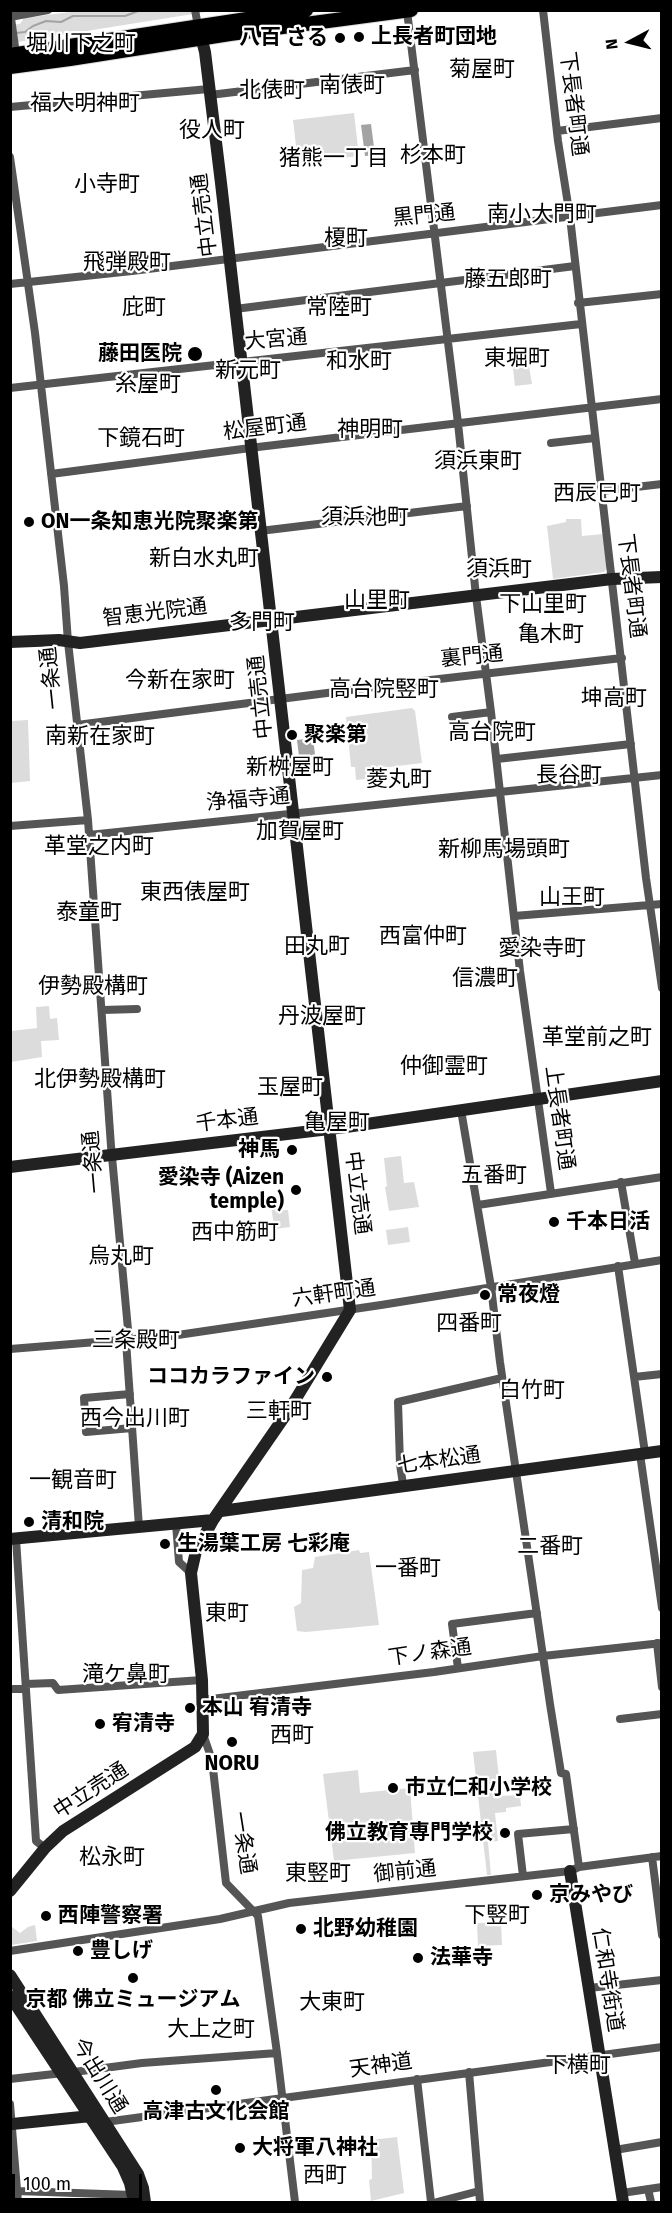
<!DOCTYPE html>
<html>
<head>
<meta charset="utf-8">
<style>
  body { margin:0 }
  #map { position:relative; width:672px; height:2213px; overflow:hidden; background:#fff; font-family:"Fira Sans",sans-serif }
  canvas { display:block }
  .frame { position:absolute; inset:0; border:12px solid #000; pointer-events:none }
  .north { position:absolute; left:600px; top:12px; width:60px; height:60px; -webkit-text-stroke:4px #fff; paint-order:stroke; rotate:263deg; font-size:16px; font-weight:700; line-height:24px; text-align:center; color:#000 }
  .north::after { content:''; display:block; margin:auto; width:21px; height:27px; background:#000; clip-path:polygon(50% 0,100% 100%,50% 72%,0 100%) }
  .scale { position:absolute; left:12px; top:2174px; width:130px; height:27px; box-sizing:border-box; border:3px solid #000; border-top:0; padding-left:8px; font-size:18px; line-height:21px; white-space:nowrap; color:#000; -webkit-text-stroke:4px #fff; paint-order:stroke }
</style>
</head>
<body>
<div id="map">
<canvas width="672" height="2213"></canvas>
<div class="frame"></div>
<div class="north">N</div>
<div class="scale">100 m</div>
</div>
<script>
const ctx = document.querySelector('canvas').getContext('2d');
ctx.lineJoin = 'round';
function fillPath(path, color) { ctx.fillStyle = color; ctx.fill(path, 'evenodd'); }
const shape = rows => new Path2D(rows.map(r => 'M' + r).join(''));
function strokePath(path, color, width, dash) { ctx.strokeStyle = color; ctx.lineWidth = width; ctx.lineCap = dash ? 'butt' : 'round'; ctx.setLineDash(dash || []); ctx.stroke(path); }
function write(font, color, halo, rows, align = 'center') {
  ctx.font = font + ' "Fira Sans","Noto Sans JP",sans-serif'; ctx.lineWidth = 4.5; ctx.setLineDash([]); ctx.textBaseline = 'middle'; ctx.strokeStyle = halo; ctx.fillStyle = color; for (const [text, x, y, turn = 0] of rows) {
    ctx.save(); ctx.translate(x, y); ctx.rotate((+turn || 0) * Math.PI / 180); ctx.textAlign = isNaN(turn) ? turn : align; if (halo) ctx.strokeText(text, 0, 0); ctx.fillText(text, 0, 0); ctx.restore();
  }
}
const green = shape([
  [78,11,212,11,11,43,10,25,20,24,24,18],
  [354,113,359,156,298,163,293,120],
  [526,349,532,384,515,386,511,350],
  [566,519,581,519,582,536,603,534,607,568,604,572,553,579,547,526,566,522],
  [412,708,415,711,422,763,374,769,375,778,356,780,355,767,351,767,346,717],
  [28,720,30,781,11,783,11,721],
  [49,1006,50,1019,57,1018,59,1040,41,1041,42,1057,11,1062,11,1031,37,1028,36,1007],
  [401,1156,404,1183,414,1182,419,1207,389,1211,385,1187,387,1186,384,1158],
  [271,1208,282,1208,283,1210,288,1210,290,1227,275,1229],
  [408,1227,410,1242,388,1245,386,1230],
  [359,1550,360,1553,369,1552,379,1625,306,1632,297,1631,294,1607,301,1603,302,1570,313,1568,315,1557],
  [496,1750,501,1796,520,1795,521,1806,506,1808,506,1812,495,1813,498,1841,488,1842,491,1875,487,1875,473,1752],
  [358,1770,360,1793,410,1788,415,1853,334,1861,323,1774],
  [501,1922,502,1945,478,1946,477,1923],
  [35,1925,37,1941,11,1945,11,1926,20,1933,28,1927],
  [397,2137,404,2193,371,2201,369,2180,372,2179,371,2140]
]);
const water = shape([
  [371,124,375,155,365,156,361,125],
  [313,738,317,771,301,773,297,740]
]);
const stream = shape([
  [16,33,25,32,33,26,46,21,61,22,73,16,125,16,141,10]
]);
const street = shape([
  [195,10,198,26],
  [543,10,558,141,570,217,646,878,662,988],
  [10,11,16,54],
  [407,11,458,423,476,596,491,712,520,971,551,1193],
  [10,17,48,10],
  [210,95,415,70],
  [10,107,209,89],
  [557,131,662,118],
  [10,157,35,333,64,586,68,642,88,820,111,1146,129,1340],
  [10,284,132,271,662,205],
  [578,303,662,294],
  [235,309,575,266],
  [10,388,581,324],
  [551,443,595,438],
  [51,474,258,447,662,399],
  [601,491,662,484],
  [260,531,467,506],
  [452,717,491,712],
  [77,725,413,682,622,658],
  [497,759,631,744],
  [10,826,88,820],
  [89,835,662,775],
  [514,916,662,904],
  [103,1010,137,1009],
  [461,1110,491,1287,500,1362,550,1704,561,1773,566,1774,579,1867],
  [621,1182,635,1263],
  [478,1205,662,1177],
  [618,1266,645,1453],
  [126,1341,139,1527],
  [10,1349,171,1336,381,1305,662,1260],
  [634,1377,662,1374],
  [130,1394,84,1398,86,1432,132,1428],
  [640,1454,662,1608],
  [403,1485,400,1464,398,1402,502,1378],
  [176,1524,179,1562,191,1573],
  [16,1539,36,1841,45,1848],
  [657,1643,662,1687],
  [458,1668,452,1624,537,1613],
  [26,1684,53,1683,58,1690,202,1680],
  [10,1689,26,1689],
  [203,1700,434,1672,543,1656,662,1643],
  [620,1719,662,1714],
  [203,1734,212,1760,226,1883,258,1916,277,2053,295,2202],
  [652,1857,662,1935],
  [523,1876,518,1834,574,1829],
  [10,1951,220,1919,289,1903,570,1871,579,1867,662,1856],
  [589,1988,662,1980],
  [74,2072,142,2063,277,2053],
  [469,2072,480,2202],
  [10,2079,63,2073],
  [417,2079,431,2202],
  [10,2104,18,2202],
  [105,2122,662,2047],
  [615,2150,662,2142],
  [648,2189,651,2202],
  [17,2191,133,2195],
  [622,2193,662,2187],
  [437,2202,479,2191]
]);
const secondary = shape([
  [10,642,59,640,80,643,612,579,662,577],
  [10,1167,346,1127,662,1081],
  [221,1511,662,1451],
  [10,1539,213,1520],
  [570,1871,623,2202],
  [10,1891,45,1848,63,1831,195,1747,203,1734,202,1680,191,1573,196,1551,213,1520,289,1410,350,1310,221,183,205,52,199,29],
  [10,1975,138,2174,143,2188,145,2202],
  [10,1996,123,2167,130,2183,134,2202],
  [12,2124,91,2116,97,2118]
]);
const primary = shape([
  [10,55,306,10],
  [10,67,70,59,230,34,411,10]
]);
const markers = [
  [359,37,6,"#000"],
  [340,38,6,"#000"],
  [195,354,8,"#000"],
  [29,522,6,"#000"],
  [292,735,6,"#000"],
  [292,1150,6,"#000"],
  [296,1190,6,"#000"],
  [554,1222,6,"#000"],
  [485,1295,6,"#000"],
  [327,1377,6,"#000"],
  [29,1522,6,"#000"],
  [165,1544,6,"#000"],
  [190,1708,6,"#000"],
  [100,1724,6,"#000"],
  [232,1742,6,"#000"],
  [393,1788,6,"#000"],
  [505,1833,6,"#000"],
  [537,1895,6,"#000"],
  [46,1916,6,"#000"],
  [301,1929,6,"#000"],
  [78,1951,6,"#000"],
  [418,1958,6,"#000"],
  [133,1978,6,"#000"],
  [216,2090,6,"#000"],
  [240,2148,6,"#000"]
];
const poiNames = [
  ["上長者町団地",371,37],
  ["八百 さる",328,38,"right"],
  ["藤田医院",182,354,"right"],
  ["ON一条知恵光院聚楽第",41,522],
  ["聚楽第",304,735],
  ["神馬",280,1150,"right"],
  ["愛染寺 (Aizen",284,1178,"right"],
  ["temple)",284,1202,"right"],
  ["千本日活",566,1222],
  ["常夜燈",497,1295],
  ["ココカラファイン",315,1377,"right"],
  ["清和院",41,1522],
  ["生湯葉工房 七彩庵",177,1544],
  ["本山 宥清寺",202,1708],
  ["宥清寺",112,1724],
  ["NORU",232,1764,"center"],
  ["市立仁和小学校",405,1788],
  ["佛立教育専門学校",493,1833,"right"],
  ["京みやび",549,1895],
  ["西陣警察署",58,1916],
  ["北野幼稚園",313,1929],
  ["豊しげ",90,1951],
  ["法華寺",430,1958],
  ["京都 佛立ミュージアム",133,2000,"center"],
  ["高津古文化会館",216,2112,"center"],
  ["大将軍八神社",252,2148]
];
const streetNames = [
  ["下長者町通",573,104,83],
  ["中立売通",205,215,-97],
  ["黒門通",424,216,-6],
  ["大宮通",276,340,-5],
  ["松屋町通",265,428,-7],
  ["下長者町通",631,586,83],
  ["智恵光院通",155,613,-7],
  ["裏門通",472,657,-6],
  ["一条通",52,678,-96],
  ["中立売通",261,697,-96],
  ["浄福寺通",248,800,-5],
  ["上長者町通",559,1118,82],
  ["千本通",227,1121,-7],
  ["一条通",94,1162,-95],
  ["中立売通",357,1193,83],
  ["六軒町通",334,1294,-8],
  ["七本松通",439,1461,-8],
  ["下ノ森通",430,1653,-8],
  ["中立売通",91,1791,-33],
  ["一条通",243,1843,81],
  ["御前通",405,1872,-6],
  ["仁和寺街道",607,1980,81],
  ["天神道",381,2066,-8],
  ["今出川通",99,2076,58]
];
const neighbourhoodNames = [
  ["堀川下之町",81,44],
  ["菊屋町",482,70],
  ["南俵町",352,86],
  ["北俵町",272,91],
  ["福大明神町",85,104],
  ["役人町",212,131],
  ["杉本町",433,156],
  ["猪熊一丁目",334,159],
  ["小寺町",107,185],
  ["南小大門町",542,215],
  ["榎町",346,239],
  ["飛弾殿町",127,263],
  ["藤五郎町",508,280],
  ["庇町",144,308],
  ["常陸町",339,308],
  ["東堀町",517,359],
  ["和水町",359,362],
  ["新元町",248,371],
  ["糸屋町",148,385],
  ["神明町",370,430],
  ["下鏡石町",141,439],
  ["須浜東町",478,462],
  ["西辰巳町",597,494],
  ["須浜池町",365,518],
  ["新白水丸町",204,559],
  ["須浜町",499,570],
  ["山里町",377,601],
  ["下山里町",543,605],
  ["多門町",262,623],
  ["亀木町",551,635],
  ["今新在家町",180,681],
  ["高台院竪町",384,690],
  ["坤高町",614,699],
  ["高台院町",492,733],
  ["南新在家町",100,737],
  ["新桝屋町",290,768],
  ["長谷町",569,776],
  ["菱丸町",399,780],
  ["加賀屋町",300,832],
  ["革堂之内町",99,847],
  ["新柳馬場頭町",504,850],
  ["東西俵屋町",195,893],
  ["山王町",572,898],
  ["泰童町",89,913],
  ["西富仲町",423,937],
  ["田丸町",317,947],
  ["愛染寺町",542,949],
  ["信濃町",485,979],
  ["伊勢殿構町",93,987],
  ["丹波屋町",322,1017],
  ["革堂前之町",597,1038],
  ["仲御霊町",444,1067],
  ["北伊勢殿構町",100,1080],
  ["玉屋町",290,1088],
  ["亀屋町",337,1123],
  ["五番町",494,1176],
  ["西中筋町",235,1233],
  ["烏丸町",121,1257],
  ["四番町",469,1324],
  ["三条殿町",136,1341],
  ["白竹町",532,1391],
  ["三軒町",279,1412],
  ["西今出川町",135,1419],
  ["一観音町",73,1481],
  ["二番町",550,1547],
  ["一番町",408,1569],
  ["東町",227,1614],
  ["滝ケ鼻町",126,1675],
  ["西町",292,1736],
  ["松永町",112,1858],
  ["東竪町",318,1874],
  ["下竪町",497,1916],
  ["大東町",332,2003],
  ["大上之町",211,2030],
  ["下横町",578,2066],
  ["西町",325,2176]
];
fillPath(green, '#dcdcdc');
fillPath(water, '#a3a3a3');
strokePath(stream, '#a3a3a3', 2);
strokePath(primary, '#dbdbdb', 16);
strokePath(street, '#555', 8);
strokePath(secondary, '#222', 12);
strokePath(primary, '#000', 14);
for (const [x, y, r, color] of markers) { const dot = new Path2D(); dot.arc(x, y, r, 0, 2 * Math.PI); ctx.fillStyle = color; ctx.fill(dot); strokePath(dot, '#fff', 2); }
write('bold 21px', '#000', '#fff', poiNames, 'left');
write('21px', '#000', '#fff', streetNames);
write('22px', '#000', '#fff', neighbourhoodNames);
</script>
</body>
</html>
